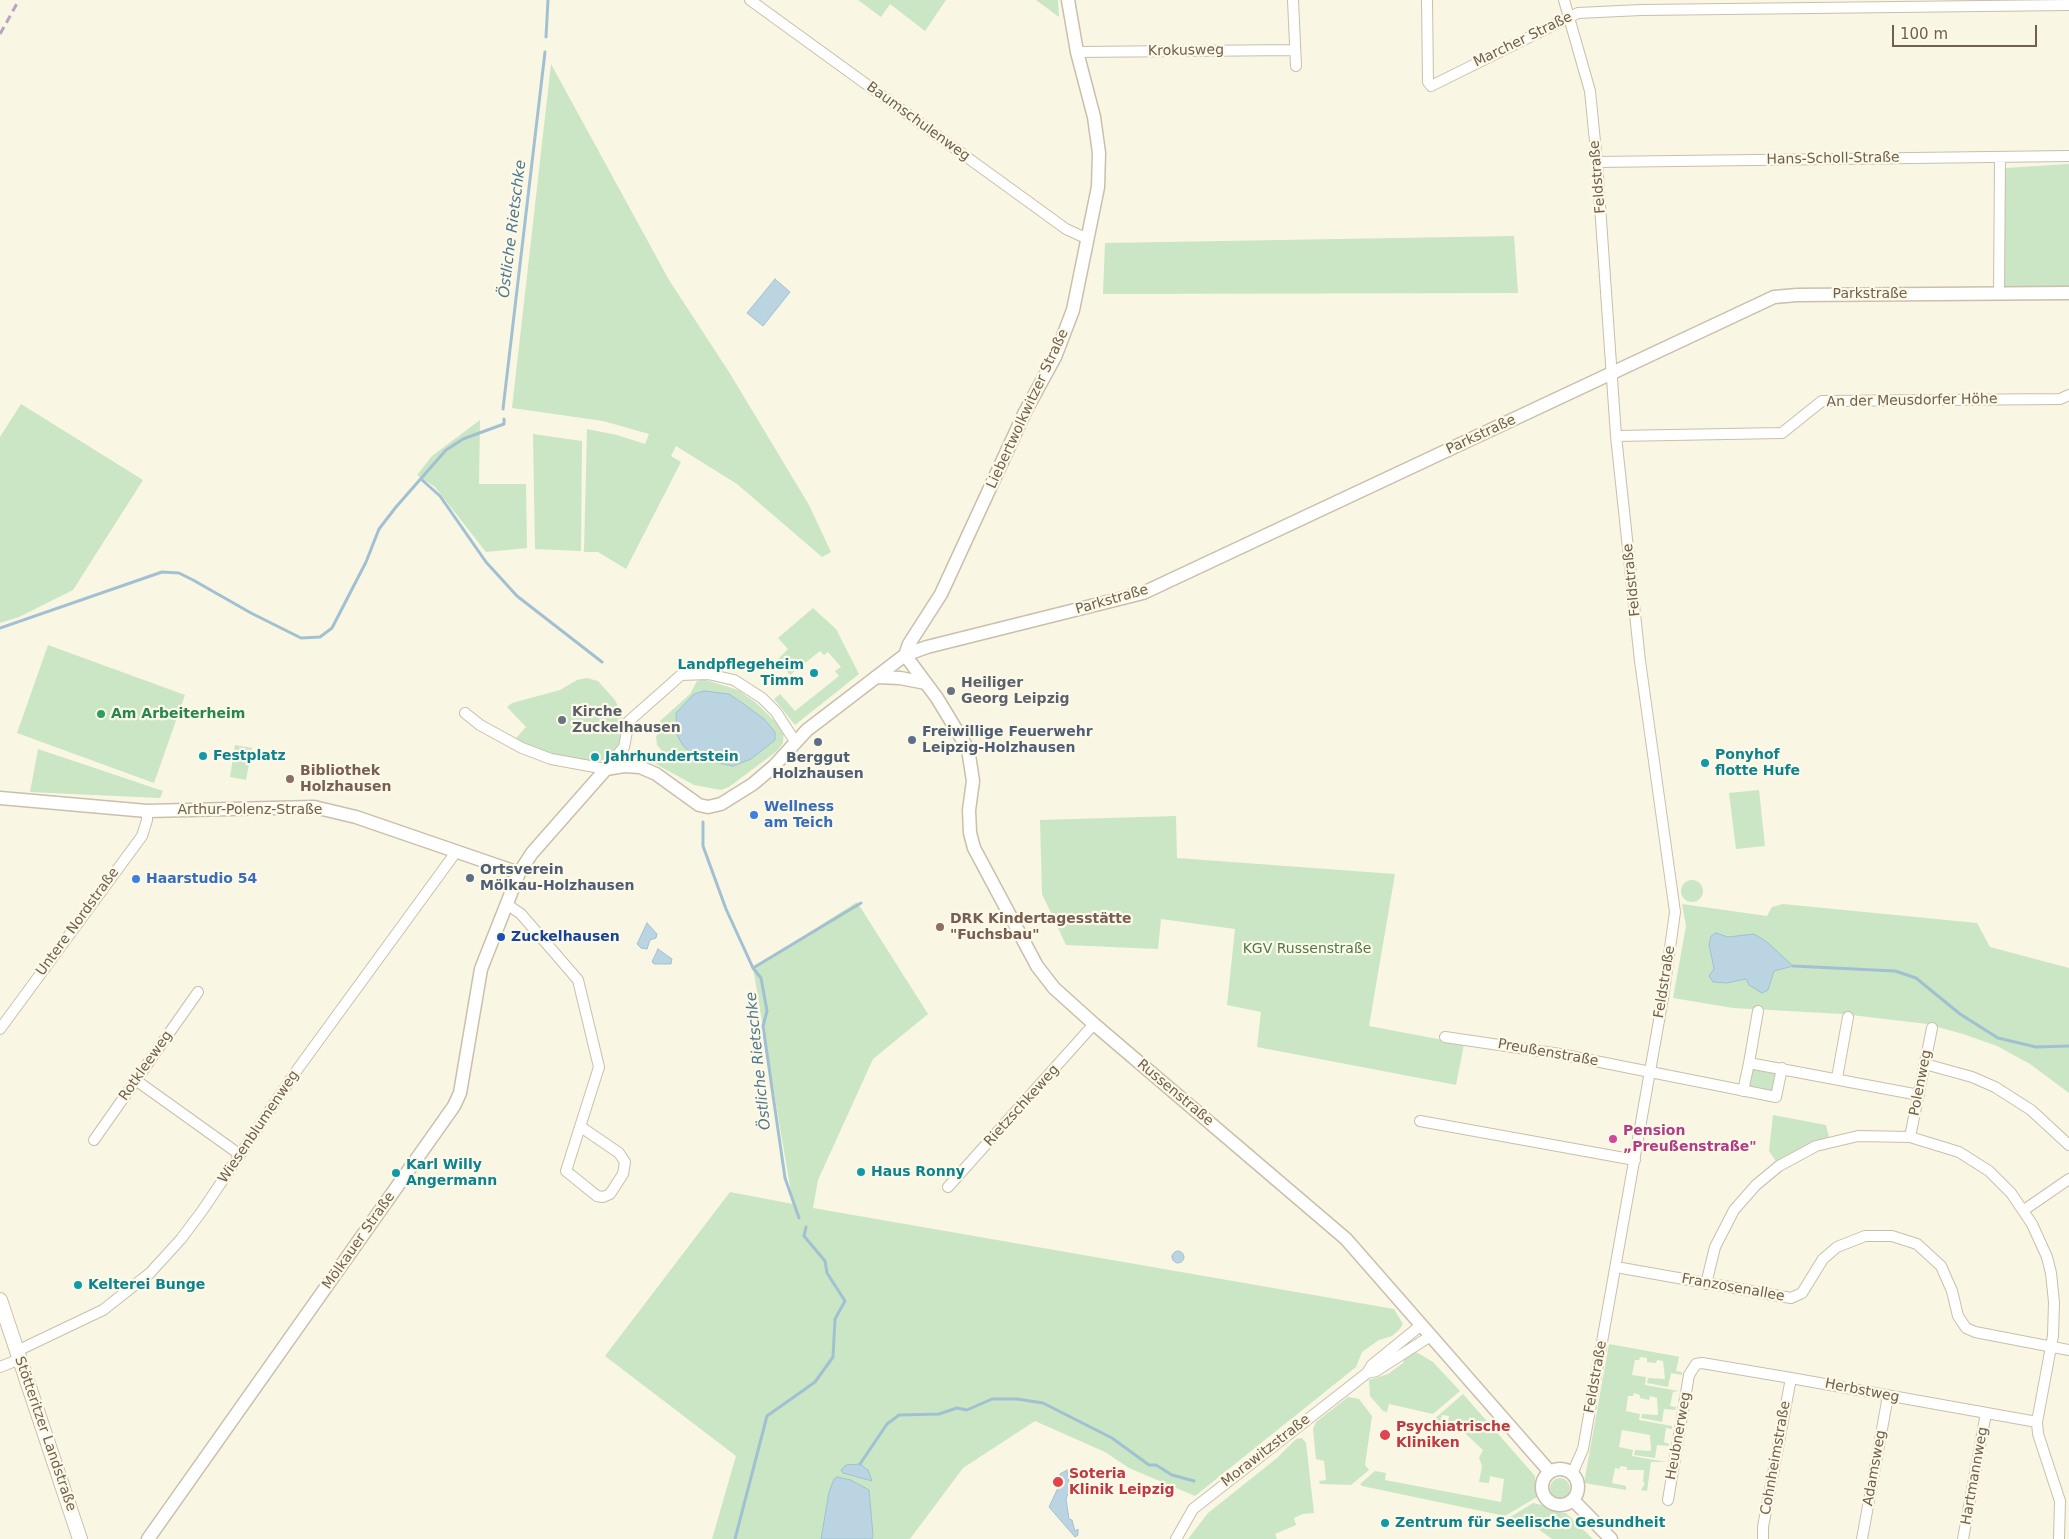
<!DOCTYPE html>
<html>
<head>
<meta charset="utf-8">
<style>
  body { margin:0 }
  #map { position:relative; width:2069px; height:1539px; overflow:hidden; background:#faf6e4; font-family:"DejaVu Sans",sans-serif }
  canvas { display:block }
  .scale { position:absolute; left:1892px; top:25px; width:145px; height:22px; box-sizing:border-box; border:2px solid #70604c; border-top:0; padding-left:6px; font-size:15px; line-height:18px; white-space:nowrap; color:#70604c; -webkit-text-stroke:4px #fdf9e9; paint-order:stroke }
</style>
</head>
<body>
<div id="map">
<canvas width="2069" height="1539"></canvas>
<div class="scale">100 m</div>
</div>
<script>
const ctx = document.querySelector('canvas').getContext('2d');
ctx.lineJoin = 'round';
function fillPath(path, color) { ctx.fillStyle = color; ctx.fill(path, 'evenodd'); }
const shape = rows => new Path2D(rows.map(r => 'M' + r).join(''));
function strokePath(path, color, width, dash) { ctx.strokeStyle = color; ctx.lineWidth = width; ctx.lineCap = dash ? 'butt' : 'round'; ctx.setLineDash(dash || []); ctx.stroke(path); }
function write(font, color, halo, rows, align = 'center') {
  ctx.font = font + ' "DejaVu Sans",sans-serif'; ctx.lineWidth = 4.5; ctx.setLineDash([]); ctx.textBaseline = 'middle'; ctx.strokeStyle = halo; ctx.fillStyle = color; for (const [text, x, y, turn = 0] of rows) {
    ctx.save(); ctx.translate(x, y); ctx.rotate((+turn || 0) * Math.PI / 180); ctx.textAlign = isNaN(turn) ? turn : align; if (halo) ctx.strokeText(text, 0, 0); ctx.fillText(text, 0, 0); ctx.restore();
  }
}
const green = shape([
  [858,0,946,0,925,31,890,4,881,17],
  [1036,0,1058,0,1059,17],
  [551,64,669,280,729,372,809,505,831,552,822,557,737,484,676,446,671,456,681,462,626,569,598,552,584,552,587,429,617,435,645,444,649,434,603,421,512,408],
  [2069,164,2069,287,2002,287,2005,168],
  [1514,236,1518,293,1103,294,1105,243],
  [21,404,143,480,73,590,19,617,0,623,0,437],
  [480,420,479,484,526,484,527,548,486,552,435,487,417,475,432,456],
  [533,434,582,441,581,551,535,549],
  [813,608,836,629,859,674,795,725,774,699,780,694,795,711,839,676,835,671,841,667,828,652,824,655,820,651,790,675,777,660,788,649,778,638],
  [48,645,185,695,154,783,17,733],
  [587,678,598,681,615,700,625,722,618,747,610,757,593,764,562,758,519,743,516,738,526,727,507,707,512,703,560,690,577,680],
  [703,679,738,690,755,702,784,730,783,743,777,751,729,787,721,790,694,785,654,763,663,752,657,745,656,736,665,728,660,721,690,694,697,681],
  [235,745,252,748,246,780,230,777],
  [38,749,163,791,160,798,30,792],
  [1759,790,1765,846,1736,849,1729,793],
  [1176,816,1177,858,1395,874,1369,1026,1464,1044,1456,1085,1257,1047,1261,1012,1227,1005,1235,929,1161,919,1158,949,1066,945,1042,894,1040,820],
  '1681 891a11 11 0 1 1 22 0a11 11 0 1 1-22 0Z',
  [857,902,928,1014,873,1059,818,1180,813,1208,1394,1309,1403,1324,1399,1330,1392,1336,1379,1340,1362,1352,1356,1367,1195,1496,1129,1468,1105,1452,1035,1421,963,1468,910,1539,712,1539,736,1456,605,1356,730,1192,793,1204,753,968],
  [1682,904,1767,916,1772,907,1783,904,1977,923,1990,947,2069,968,2069,1093,2030,1064,1997,1046,1963,1034,1927,1024,1843,1014,1733,1008,1673,998,1686,926],
  [1749,1063,1782,1068,1776,1097,1743,1091],
  [1773,1115,1826,1125,1830,1141,1779,1166,1769,1151],
  [1609,1344,1686,1358,1679,1357,1676,1371,1682,1372,1682,1375,1671,1373,1668,1387,1647,1383,1648,1378,1665,1379,1663,1361,1657,1360,1656,1363,1647,1362,1647,1358,1640,1357,1639,1360,1635,1360,1632,1375,1646,1377,1645,1385,1679,1391,1673,1392,1670,1406,1676,1407,1675,1410,1664,1409,1662,1422,1641,1418,1642,1414,1658,1415,1657,1398,1650,1396,1649,1400,1640,1398,1640,1395,1634,1393,1633,1396,1628,1396,1626,1411,1640,1414,1639,1420,1672,1426,1672,1429,1666,1428,1664,1442,1669,1444,1669,1446,1657,1445,1655,1458,1634,1455,1635,1450,1651,1451,1650,1435,1622,1430,1619,1447,1633,1450,1632,1456,1666,1462,1651,1462,1647,1491,1641,1490,1645,1483,1643,1482,1644,1470,1627,1470,1627,1467,1620,1466,1620,1469,1615,1468,1612,1483,1626,1486,1626,1490,1584,1483],
  [1416,1352,1433,1362,1460,1391,1433,1414,1389,1404,1387,1412,1383,1411,1370,1396,1369,1380,1388,1374,1403,1363,1405,1357],
  [1463,1394,1535,1476,1537,1497,1505,1516,1362,1486,1360,1484,1375,1471,1386,1473,1385,1480,1501,1502,1504,1479,1490,1476,1489,1483,1479,1482,1482,1466,1479,1458,1483,1450,1455,1424,1448,1423,1449,1416,1442,1415,1441,1421,1433,1420],
  [1348,1397,1359,1399,1372,1416,1365,1465,1369,1470,1351,1485,1320,1484,1319,1481,1326,1480,1324,1461,1316,1459,1313,1429,1316,1422],
  [1302,1438,1306,1443,1314,1513,1303,1514,1294,1518,1296,1525,1275,1534,1277,1539,1188,1539,1208,1513,1277,1458,1296,1439],
  '1550 1488a10 10 0 1 1 20 0a10 10 0 1 1-20 0Z',
  [1533,1503,1542,1505,1552,1511,1566,1513,1593,1539,1552,1539,1530,1523,1507,1519]
]);
const water = shape([
  [775,279,790,292,763,326,747,313,775,279],
  [704,691,729,694,741,702,764,719,775,732,775,740,751,759,733,766,700,759,684,747,677,735,676,713,694,694,704,691],
  [647,923,657,934,656,938,650,940,647,949,641,948,637,944,647,923],
  [1716,933,1728,937,1754,934,1767,942,1793,966,1774,971,1768,990,1762,993,1749,985,1746,979,1727,983,1713,982,1709,976,1714,969,1709,944,1711,936,1716,933],
  [658,949,672,959,671,964,654,964,652,962,658,949],
  '1172 1257a6 6 0 1 1 12 0a6 6 0 1 1-12 0Z',
  [860,1464,868,1470,872,1481,843,1473,841,1470,846,1465,860,1464],
  [1067,1470,1070,1489,1066,1499,1069,1519,1072,1520,1075,1531,1078,1529,1078,1535,1075,1537,1049,1507,1058,1488,1060,1474,1067,1470],
  [837,1477,851,1480,869,1490,873,1535,872,1539,821,1539,829,1492,834,1479,837,1477]
]);
const stream = shape([
  [546,37,548,0],
  [503,409,545,52],
  [421,479,440,496,486,562,517,596,602,662],
  [0,628,162,572,179,573,193,580,251,613,301,638,320,637,332,628,366,562,379,529,396,507,446,450,463,439,504,424,504,419],
  [703,822,703,846,726,909,753,968,761,978,767,1011,763,1026,785,1178,799,1218],
  [1793,966,1895,971,1916,978,1960,1014,1998,1038,2036,1047,2069,1046],
  [753,968,861,903],
  [860,1464,887,1424,899,1415,939,1414,957,1408,967,1410,992,1399,1017,1399,1043,1403,1112,1438,1149,1465,1156,1465,1172,1475,1194,1481],
  [735,1539,767,1416,815,1382,833,1357,835,1319,845,1301,827,1273,825,1261,804,1236,806,1227]
]);
const minor = shape([
  [750,0,1066,229,1088,239],
  [1293,0,1296,66],
  [1427,0,1428,82,1431,86,1578,13,1641,10,2069,5],
  [1564,0,1590,91,1597,162,1616,436,1640,661,1675,912,1663,998,1583,1449,1572,1474],
  [1077,52,1295,50],
  [1597,162,2069,156],
  [1999,293,2000,157],
  [1616,436,1782,433,1822,401,2060,399,2069,395],
  [465,713,480,725,522,748,551,759,606,769,624,747,629,721,681,675,708,674,734,680,762,698,776,712,796,743],
  [508,905,521,914,578,980,599,1067,566,1171,597,1196,603,1197,610,1194,623,1174,625,1162,619,1153,581,1127],
  [0,1029,142,836,147,820,147,811],
  [1445,1037,1560,1054,1776,1097,1782,1068],
  [1749,1063,1758,1011],
  [1925,1064,1972,1077,1995,1087,2031,1110,2069,1145],
  [1837,1078,1848,1017],
  [137,1081,239,1154],
  [1743,1091,1749,1063,1919,1095],
  [1420,1121,1635,1160],
  [1910,1137,1932,1028],
  [94,1140,198,992],
  [948,1187,1094,1024],
  [2024,1210,2069,1179],
  [1616,1267,1791,1298,1802,1293,1823,1259,1837,1247,1865,1236,1892,1236,1917,1244,1941,1266,1952,1291,1958,1316,1966,1328,1975,1332,2069,1350],
  [1706,1284,1715,1247,1734,1210,1756,1185,1779,1166,1816,1146,1858,1136,1910,1137,1959,1152,1989,1171,2011,1193,2032,1224,2047,1257,2051,1273,2054,1302,2053,1336,2037,1422,2038,1434,2060,1501,2059,1539],
  [17,1351,103,1310,150,1273,181,1239,202,1211,297,1070,456,852],
  [0,1367,20,1359],
  [1367,1373,1376,1371,1429,1337],
  [1668,1500,1689,1375,1696,1364,1702,1363,1791,1378,2037,1422],
  [1176,1539,1193,1509,1367,1373,1372,1365,1420,1326],
  [1763,1539,1763,1527,1791,1378],
  [1862,1539,1888,1396],
  [1963,1539,1986,1413]
]);
const tertiary = shape([
  [905,655,937,698,968,749,973,781,969,810,970,833,974,848,1037,966,1054,988,1094,1024,1346,1239,1550,1472],
  [905,655,909,644,941,594,1025,412,1055,357,1073,310,1098,187,1099,153,1094,117,1077,52,1068,0],
  [876,677,900,678,926,683],
  [0,798,147,811,314,807,356,817,519,873],
  '1542 1487a18 18 0 1 1 36 0a18 18 0 1 1-36 0Z',
  [1573,1500,1611,1539],
  [148,1539,454,1106,460,1093,481,969,519,873,532,853,606,769,624,766,640,767,656,774,699,805,708,807,721,804,753,784,774,766,807,730,905,655,927,647,1143,593,1774,297,1797,295,2069,293]
]);
const secondary = shape([
  [0,1300,80,1539]
]);
const rail = shape([
  [0,34,19,0]
]);
const markers = [
  [814,673,5,"#0f9aa8"],
  [951,691,5,"#6b7280"],
  [101,714,5,"#2e9e5b"],
  [562,720,5,"#6b7280"],
  [912,740,5,"#5c6f8a"],
  [818,742,5,"#5c6f8a"],
  [203,756,5,"#0f9aa8"],
  [595,757,5,"#0f9aa8"],
  [1705,763,5,"#0f9aa8"],
  [290,779,5,"#8d6e63"],
  [754,815,5,"#3f7fe0"],
  [470,878,5,"#5c6f8a"],
  [136,879,5,"#3f7fe0"],
  [940,927,5,"#8d6e63"],
  [501,937,5,"#1a4fb4"],
  [1613,1139,5,"#d1479c"],
  [861,1172,5,"#0f9aa8"],
  [396,1173,5,"#0f9aa8"],
  [78,1285,5,"#0f9aa8"],
  [1385,1435,6,"#e0444e"],
  [1058,1482,6,"#e0444e"],
  [1385,1523,5,"#0f9aa8"]
];
const streetNames = [
  ["Marcher Straße",1523,40,-26],
  ["Krokusweg",1186,51,-1],
  ["Baumschulenweg",918,122,36],
  ["Hans-Scholl-Straße",1833,159,-1],
  ["Feldstraße",1598,177,-95],
  ["Parkstraße",1870,294],
  ["An der Meusdorfer Höhe",1912,401,-1],
  ["Liebertwolkwitzer Straße",1028,409,-65],
  ["Parkstraße",1481,435,-25],
  ["Feldstraße",1632,580,-96],
  ["Parkstraße",1112,600,-16],
  ["Arthur-Polenz-Straße",250,810],
  ["Untere Nordstraße",78,922,-54],
  ["Feldstraße",1665,982,-81],
  ["Preußenstraße",1548,1053,10],
  ["Rotkleeweg",146,1066,-55],
  ["Polenweg",1921,1083,-79],
  ["Russenstraße",1175,1093,40],
  ["Rietzschkeweg",1022,1106,-48],
  ["Wiesenblumenweg",259,1127,-56],
  ["Mölkauer Straße",359,1241,-55],
  ["Franzosenallee",1733,1288,10],
  ["Feldstraße",1596,1377,-80],
  ["Herbstweg",1862,1391,11],
  ["Stötteritzer Landstraße",45,1434,71],
  ["Heubnerweg",1679,1436,-80],
  ["Morawitzstraße",1266,1451,-38],
  ["Cohnheimstraße",1776,1458,-80],
  ["Adamsweg",1875,1468,-80],
  ["Hartmannweg",1975,1476,-80]
];
const cultureNames = [
  ["Landpflegeheim",804,665,"right"],
  ["Timm",804,681,"right"],
  ["Ponyhof",1715,755],
  ["flotte Hufe",1715,771],
  ["Festplatz",213,756],
  ["Jahrhundertstein",605,757],
  ["Karl Willy",406,1165],
  ["Angermann",406,1181],
  ["Haus Ronny",871,1172],
  ["Kelterei Bunge",88,1285],
  ["Zentrum für Seelische Gesundheit",1395,1523]
];
const worshipNames = [
  ["Heiliger",961,683],
  ["Georg Leipzig",961,699],
  ["Kirche",572,712],
  ["Zuckelhausen",572,728]
];
const leisureNames = [
  ["Am Arbeiterheim",111,714]
];
const serviceNames = [
  ["Freiwillige Feuerwehr",922,732],
  ["Leipzig-Holzhausen",922,748],
  ["Berggut",818,758,"center"],
  ["Holzhausen",818,774,"center"],
  ["Ortsverein",480,870],
  ["Mölkau-Holzhausen",480,886]
];
const educationNames = [
  ["Bibliothek",300,771],
  ["Holzhausen",300,787],
  ["DRK Kindertagesstätte",950,919],
  ["\"Fuchsbau\"",950,935]
];
const shopNames = [
  ["Wellness",764,807],
  ["am Teich",764,823],
  ["Haarstudio 54",146,879]
];
const transitNames = [
  ["Zuckelhausen",511,937]
];
const parkNames = [
  ["KGV Russenstraße",1307,949]
];
const hotelNames = [
  ["Pension",1623,1131],
  ["„Preußenstraße\"",1623,1147]
];
const healthNames = [
  ["Psychiatrische",1396,1427],
  ["Kliniken",1396,1443],
  ["Soteria",1069,1474],
  ["Klinik Leipzig",1069,1490]
];
const waterNames = [
  ["Östliche Rietschke",513,229,-83],
  ["Östliche Rietschke",759,1061,-96]
];
fillPath(green, '#cae6c4');
fillPath(water, '#bad4e2');
strokePath(water, '#a1c1d2', 1);
strokePath(stream, '#a1c1d2', 3);
strokePath(minor, '#cabfab', 12);
strokePath(tertiary, '#cabfab', 15);
strokePath(secondary, '#cdc0aa', 16);
strokePath(minor, '#fff', 10);
strokePath(tertiary, '#fff', 12);
strokePath(secondary, '#fff', 14);
strokePath(rail, '#baa4c2', 3, [8, 5]);
for (const [x, y, r, color] of markers) { const dot = new Path2D(); dot.arc(x, y, r, 0, 2 * Math.PI); ctx.fillStyle = color; ctx.fill(dot); strokePath(dot, '#fdf9e9', 2); }
write('14px', '#70604c', '#fdf9e9', streetNames);
write('bold 14px', '#0d838f', '#fdf9e9', cultureNames, 'left');
write('bold 14px', '#5b616d', '#fdf9e9', worshipNames, 'left');
write('bold 14px', '#27864d', '#fdf9e9', leisureNames, 'left');
write('bold 14px', '#4e5e75', '#fdf9e9', serviceNames, 'left');
write('bold 14px', '#785e54', '#fdf9e9', educationNames, 'left');
write('bold 14px', '#366cbe', '#fdf9e9', shopNames, 'left');
write('bold 14px', '#164399', '#fdf9e9', transitNames, 'left');
write('14px', '#4d7a48', '#fdf9e9', parkNames);
write('bold 14px', '#b23c85', '#fdf9e9', hotelNames, 'left');
write('bold 14px', '#be3a42', '#fdf9e9', healthNames, 'left');
write('italic 15px', '#4e778e', '#fdf9e9', waterNames);
</script>
</body>
</html>
